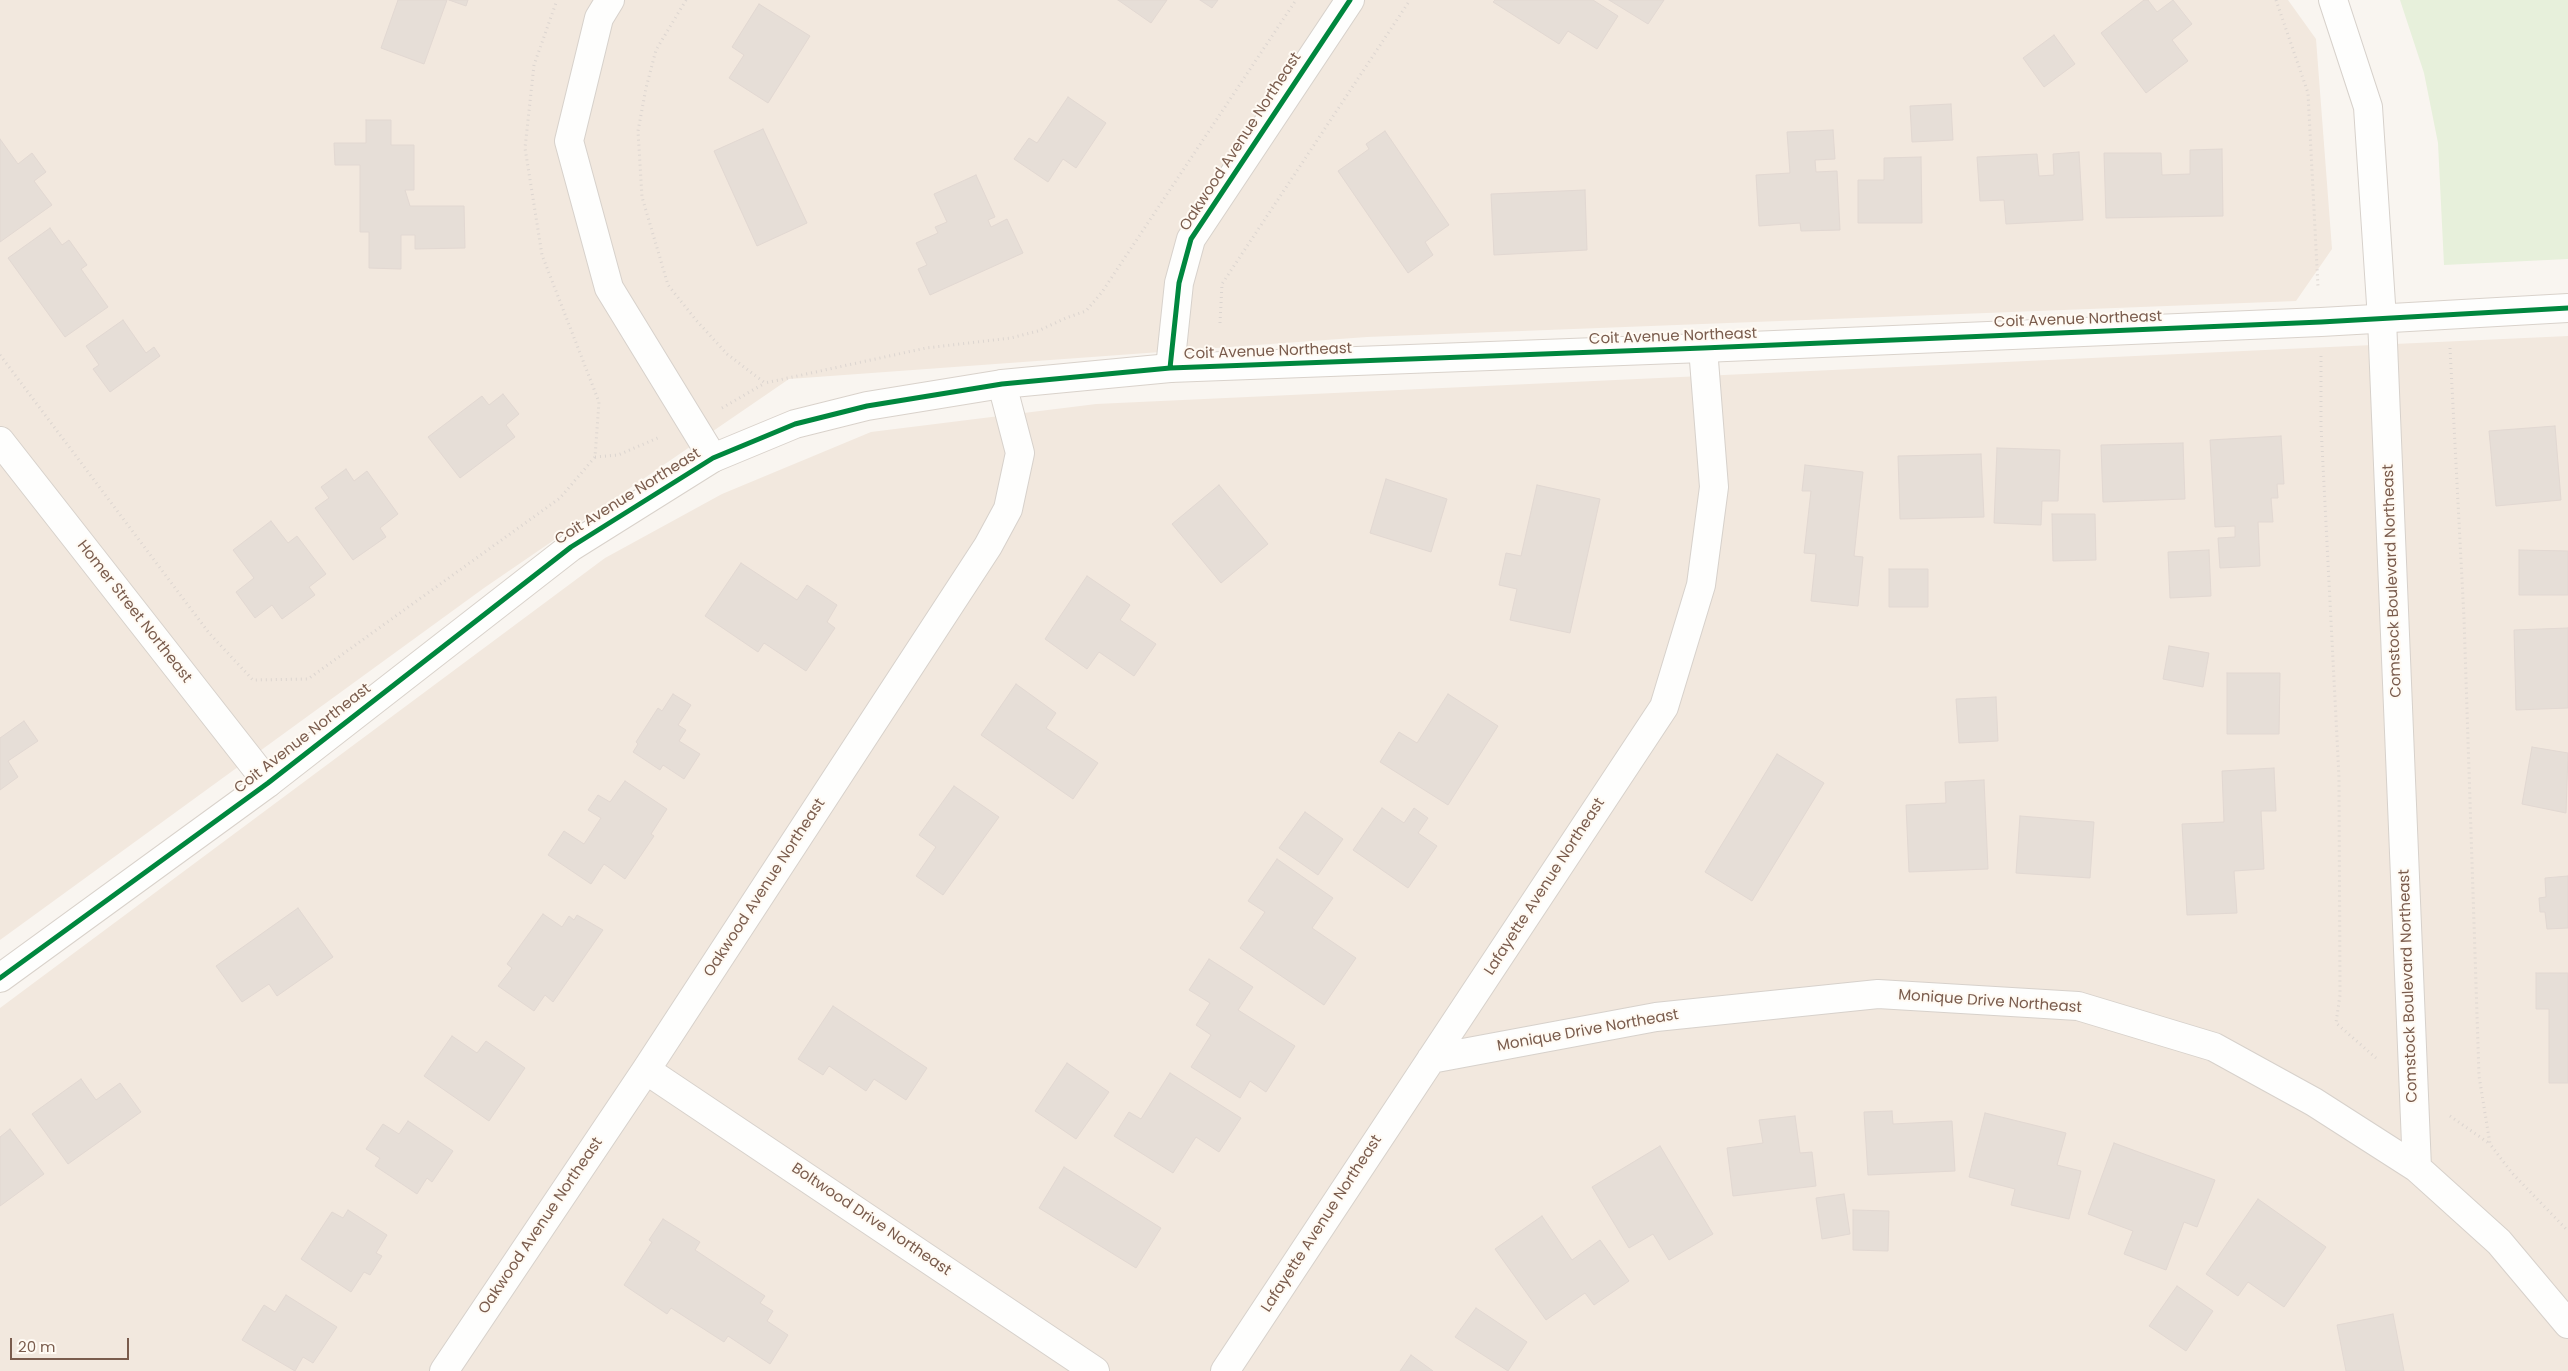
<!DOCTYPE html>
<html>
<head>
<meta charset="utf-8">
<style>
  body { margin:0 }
  #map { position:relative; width:2568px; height:1371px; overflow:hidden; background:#f9f5f0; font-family:Poppins,sans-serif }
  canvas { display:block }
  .scale { position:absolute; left:10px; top:1338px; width:119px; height:22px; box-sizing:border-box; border:2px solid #7a5c4d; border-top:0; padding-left:6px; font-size:15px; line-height:18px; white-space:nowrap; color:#7a5c4d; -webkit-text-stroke:4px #fffaf3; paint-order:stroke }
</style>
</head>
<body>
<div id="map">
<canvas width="2568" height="1371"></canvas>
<div class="scale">20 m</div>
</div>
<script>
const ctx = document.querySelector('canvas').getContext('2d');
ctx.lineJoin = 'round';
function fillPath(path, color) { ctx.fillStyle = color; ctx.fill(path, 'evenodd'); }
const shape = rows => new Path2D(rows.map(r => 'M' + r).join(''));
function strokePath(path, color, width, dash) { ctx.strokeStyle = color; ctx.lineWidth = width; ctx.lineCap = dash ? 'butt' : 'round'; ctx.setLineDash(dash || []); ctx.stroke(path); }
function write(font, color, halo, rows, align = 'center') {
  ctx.font = font + ' Poppins,sans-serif'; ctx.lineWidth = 4; ctx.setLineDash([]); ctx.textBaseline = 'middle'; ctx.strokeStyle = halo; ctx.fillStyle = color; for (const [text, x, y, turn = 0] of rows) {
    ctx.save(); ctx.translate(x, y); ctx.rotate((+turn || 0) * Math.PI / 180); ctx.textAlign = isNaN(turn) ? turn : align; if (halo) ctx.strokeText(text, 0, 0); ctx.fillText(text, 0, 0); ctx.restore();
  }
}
const residential = shape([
  [0,0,2288,0,2316,39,2332,249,2296,301,1367,337,789,379,484,588,0,940],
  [2568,336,2568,1371,0,1371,0,1008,605,558,722,494,871,432,1096,404]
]);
const green = shape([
  [2400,0,2568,0,2568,259,2444,265,2438,143,2424,73]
]);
const building = shape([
  [398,0,447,0,424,64,381,48,398,0],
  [449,0,468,0,466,6,449,0],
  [1118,0,1167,0,1151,23,1118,0],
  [1200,0,1218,0,1212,8,1200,0],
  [1495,0,1593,0,1618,16,1597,49,1568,31,1559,44,1493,2,1495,0],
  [1609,0,1664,0,1648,24,1609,0],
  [2144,0,2148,0,2157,12,2173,0,2192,24,2172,40,2188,61,2146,93,2101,33,2144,0],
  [759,4,810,36,768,103,729,78,744,55,732,47,759,4],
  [2054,35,2075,64,2044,87,2023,58,2054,35],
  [1068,97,1106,123,1076,168,1063,159,1048,182,1014,159,1029,138,1037,143,1068,97],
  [1951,104,1953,140,1912,142,1910,106,1951,104],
  [366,120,391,120,391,145,414,145,414,190,405,190,410,206,464,206,465,248,415,249,415,235,401,235,401,269,369,268,369,232,360,232,360,165,335,165,334,143,366,143,366,120],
  [763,129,807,223,757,246,714,151,763,129],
  [1833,130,1835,159,1815,160,1816,172,1837,171,1840,230,1801,231,1800,223,1759,226,1756,175,1790,173,1787,132,1833,130],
  [1385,131,1449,225,1425,242,1433,255,1408,273,1338,171,1369,149,1366,144,1385,131],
  [0,139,18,164,32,153,46,172,34,181,52,205,0,242,0,139],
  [2222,149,2223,216,2106,218,2104,153,2161,153,2162,175,2190,174,2190,150,2222,149],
  [2079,152,2083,220,2006,224,2004,200,1980,201,1977,157,2037,154,2039,176,2054,175,2053,154,2079,152],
  [1921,157,1922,223,1858,223,1858,180,1884,180,1884,158,1921,157],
  [976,175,995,217,988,220,991,227,1007,219,1023,253,930,295,918,269,927,265,916,243,938,233,935,227,947,222,934,194,976,175],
  [1585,190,1587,250,1494,255,1491,194,1585,190],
  [50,228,62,245,69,240,87,265,81,269,108,307,65,337,8,258,50,228],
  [123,320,146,353,154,347,160,356,110,392,93,369,99,365,86,346,123,320],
  [503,394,519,414,506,425,515,437,460,478,428,437,482,396,489,405,503,394],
  [2555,426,2561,500,2496,506,2489,431,2555,426],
  [2281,436,2284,484,2277,484,2278,498,2271,498,2273,522,2258,522,2260,566,2220,568,2218,538,2235,537,2235,526,2215,527,2210,440,2281,436],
  [2183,443,2185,499,2103,502,2101,445,2183,443],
  [1997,448,2060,450,2058,501,2042,501,2041,525,1994,523,1997,448],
  [1981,454,1984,517,1900,519,1898,456,1981,454],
  [1805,465,1863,472,1854,556,1863,557,1858,606,1811,601,1816,554,1804,553,1811,491,1802,491,1805,465],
  [346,469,354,481,367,471,398,514,380,528,386,537,353,560,315,508,329,498,321,487,346,469],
  [1386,479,1447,499,1431,552,1370,533,1386,479],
  [1219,485,1268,544,1221,583,1172,524,1219,485],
  [1537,485,1600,499,1570,633,1510,620,1517,589,1499,585,1506,553,1521,556,1537,485],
  [2052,514,2095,514,2096,560,2053,561,2052,514],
  [271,521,288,543,297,536,326,574,309,587,315,595,282,619,272,605,255,618,236,592,254,578,233,550,271,521],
  [2209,550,2211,596,2170,598,2168,552,2209,550],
  [2519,550,2568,551,2568,595,2519,595,2519,550],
  [741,563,797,600,807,585,837,605,827,622,835,628,806,671,764,643,758,652,705,616,741,563],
  [1889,569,1928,569,1928,607,1889,607,1889,569],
  [1087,576,1130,605,1120,620,1156,644,1134,676,1099,652,1087,669,1045,639,1087,576],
  [2568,628,2568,708,2516,710,2514,630,2568,628],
  [2169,646,2209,653,2203,687,2163,679,2169,646],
  [2227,673,2280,673,2279,734,2227,734,2227,673],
  [1016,684,1056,713,1046,728,1098,763,1073,799,981,735,1016,684],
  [673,694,691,705,678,725,686,730,679,741,700,754,684,779,663,765,660,770,633,752,638,744,636,742,658,708,662,711,673,694],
  [1448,694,1498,726,1448,805,1380,762,1399,732,1417,743,1448,694],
  [1996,697,1998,741,1959,743,1956,699,1996,697],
  [24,721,38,741,8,761,18,777,0,790,0,738,24,721],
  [2532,747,2568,753,2566,813,2522,804,2532,747],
  [1777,754,1824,783,1752,901,1705,872,1777,754],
  [2274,768,2276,811,2261,811,2264,869,2234,871,2237,913,2187,915,2182,824,2224,822,2222,771,2274,768],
  [1984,780,1988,869,1909,872,1906,805,1946,803,1945,782,1984,780],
  [625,781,667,809,651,834,654,836,625,879,604,864,591,884,548,855,564,831,584,844,601,818,588,810,598,795,610,802,625,781],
  [954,786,999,817,943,895,916,876,936,847,919,835,954,786],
  [1382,808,1404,823,1414,808,1428,818,1418,833,1437,846,1408,888,1353,850,1382,808],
  [1305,812,1343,839,1318,875,1279,848,1305,812],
  [2020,816,2094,822,2090,878,2016,873,2020,816],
  [1277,859,1333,898,1312,928,1356,958,1324,1005,1240,948,1265,912,1248,901,1277,859],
  [2568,876,2568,928,2547,929,2545,912,2540,912,2539,898,2546,897,2545,878,2568,876],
  [298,908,333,957,277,996,269,984,242,1002,216,966,298,908],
  [543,914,562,927,569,916,574,920,577,915,603,930,553,1002,545,995,534,1011,498,986,512,968,507,964,543,914],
  [1209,959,1253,987,1238,1010,1295,1046,1266,1092,1250,1081,1240,1098,1191,1067,1211,1035,1196,1025,1210,1003,1189,990,1209,959],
  [2536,973,2568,973,2568,1083,2549,1083,2549,1009,2536,1009,2536,973],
  [833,1006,927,1068,906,1100,874,1079,866,1091,829,1066,823,1075,798,1059,833,1006],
  [452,1036,477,1053,486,1041,525,1068,489,1121,424,1076,452,1036],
  [1067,1063,1109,1092,1076,1139,1035,1111,1067,1063],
  [1170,1073,1241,1118,1219,1152,1196,1137,1173,1173,1114,1136,1129,1112,1141,1119,1170,1073],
  [81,1079,96,1100,120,1083,141,1112,68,1164,32,1114,81,1079],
  [1892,1111,1893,1124,1952,1121,1955,1171,1868,1175,1864,1112,1892,1111],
  [1985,1113,2066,1133,2057,1165,2081,1171,2069,1219,2011,1205,2015,1189,1969,1177,1985,1113],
  [1795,1116,1800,1153,1812,1152,1816,1186,1733,1196,1727,1148,1763,1143,1759,1120,1795,1116],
  [408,1121,453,1151,432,1182,427,1178,417,1194,375,1166,380,1158,366,1149,383,1124,399,1134,408,1121],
  [10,1129,44,1174,0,1206,0,1137,10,1129],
  [2114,1143,2215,1180,2197,1227,2184,1222,2166,1270,2124,1254,2133,1231,2088,1214,2114,1143],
  [1660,1146,1713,1234,1669,1260,1653,1234,1629,1248,1592,1187,1660,1146],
  [1064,1167,1161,1228,1136,1268,1039,1208,1064,1167],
  [1844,1194,1850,1234,1822,1239,1816,1198,1844,1194],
  [2258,1199,2326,1247,2284,1307,2248,1282,2238,1296,2206,1274,2258,1199],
  [348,1210,387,1235,376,1253,382,1256,370,1275,364,1272,351,1292,301,1259,332,1212,343,1218,348,1210],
  [1853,1210,1889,1211,1888,1251,1853,1250,1853,1210],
  [1542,1216,1572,1260,1600,1240,1629,1281,1594,1305,1585,1293,1546,1320,1495,1249,1542,1216],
  [663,1219,700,1242,695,1250,765,1296,760,1303,773,1311,767,1321,788,1335,770,1364,728,1336,724,1342,671,1308,667,1314,624,1285,652,1242,649,1240,663,1219],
  [2177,1286,2213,1311,2186,1351,2149,1326,2177,1286],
  [286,1295,337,1327,313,1363,303,1357,295,1371,242,1340,264,1305,275,1312,286,1295],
  [1476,1308,1527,1342,1508,1371,1455,1337,1476,1308],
  [2393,1314,2404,1371,2346,1371,2337,1325,2393,1314],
  [1411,1355,1433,1371,1400,1371,1411,1355]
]);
const path = shape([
  [686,0,656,50,646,88,638,131,642,197,668,285,696,320,727,354,765,383,926,348,1011,338,1038,331,1066,318,1086,311,1102,292,1296,0],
  [2276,0,2308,93,2318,287],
  [1220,323,1222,284,1410,0],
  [2450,348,2464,618,2479,1076,2490,1144,2512,1173,2568,1231],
  [0,355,209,633,253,680,308,679,560,498,595,457,599,402,542,255,525,148,534,65,557,0],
  [2321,356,2321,426,2339,777,2340,995,2336,1023,2376,1058],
  [722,408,765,383],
  [595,457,618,455,660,437],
  [2450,1116,2490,1144]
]);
const street = shape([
  [610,0,599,18,569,141,609,288,713,458],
  [2333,0,2368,107,2382,319,2417,1168],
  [1170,368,1179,283,1191,239,1350,0],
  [0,441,268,783],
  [1431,1059,1656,1017,1878,994,2078,1006,2214,1047,2314,1102,2417,1168,2499,1242,2568,1324],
  [646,1070,1095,1371],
  [444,1371,646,1070,988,546,1008,509,1020,453,1002,384],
  [1225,1371,1664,707,1701,585,1714,487,1703,348]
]);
const secondary = shape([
  [0,978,268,783,571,547,713,458,795,424,867,406,1002,384,1170,368,1703,348,2321,322,2568,308]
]);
const cycleway = shape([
  [1170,368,1179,283,1191,239,1350,0],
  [0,978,268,783,571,547,713,458,795,424,867,406,1002,384,1170,368,1703,348,2321,322,2568,308]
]);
const streetNames = [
  ["Oakwood Avenue Northeast",1241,142,-57],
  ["Coit Avenue Northeast",2078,320,-2],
  ["Coit Avenue Northeast",1673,337,-2],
  ["Coit Avenue Northeast",1268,352,-2],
  ["Coit Avenue Northeast",628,497,-32],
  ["Comstock Boulevard Northeast",2393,581,-92],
  ["Homer Street Northeast",134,612,52],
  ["Coit Avenue Northeast",303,739,-38],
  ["Lafayette Avenue Northeast",1545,887,-57],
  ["Oakwood Avenue Northeast",765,888,-57],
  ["Comstock Boulevard Northeast",2409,986,-92],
  ["Monique Drive Northeast",1990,1002,4],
  ["Monique Drive Northeast",1588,1031,-10],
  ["Boltwood Drive Northeast",871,1220,34],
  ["Lafayette Avenue Northeast",1322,1224,-57],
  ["Oakwood Avenue Northeast",541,1226,-56]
];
fillPath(residential, '#f2e8de');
fillPath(green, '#e7f0db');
fillPath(building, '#e6ded7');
strokePath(building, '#e2d8d2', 1);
strokePath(street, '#d7d1cb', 30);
strokePath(secondary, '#d9d2cb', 30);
strokePath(path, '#dcd5d0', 3, [1, 4]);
strokePath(street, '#fefefd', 28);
strokePath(secondary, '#fefefd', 28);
strokePath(cycleway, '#00873e', 5);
write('15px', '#7a5c4d', '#fffaf3', streetNames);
</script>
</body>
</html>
